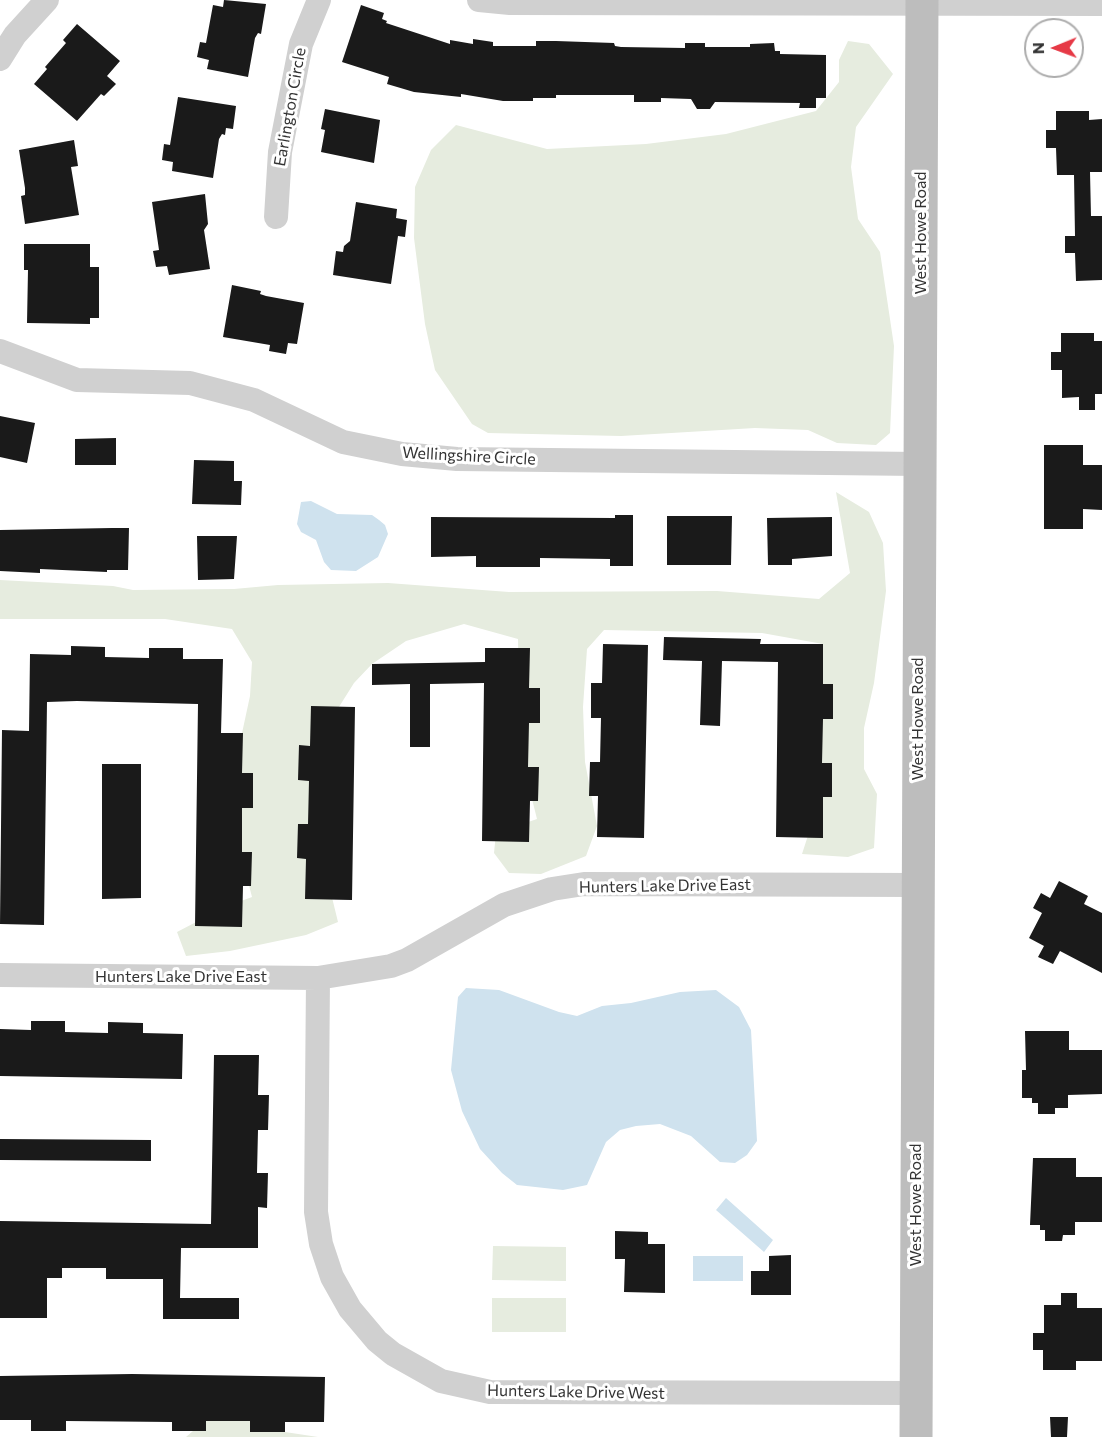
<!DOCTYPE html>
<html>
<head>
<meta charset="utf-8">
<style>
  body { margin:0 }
  #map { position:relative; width:1102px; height:1437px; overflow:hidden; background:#fff; font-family:Commissioner,sans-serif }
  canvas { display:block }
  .north { position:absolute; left:1024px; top:18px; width:60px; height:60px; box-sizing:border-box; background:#fff; border:2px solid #adadad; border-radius:50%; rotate:269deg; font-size:16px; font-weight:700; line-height:24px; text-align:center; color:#333 }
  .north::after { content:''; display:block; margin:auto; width:21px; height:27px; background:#e63946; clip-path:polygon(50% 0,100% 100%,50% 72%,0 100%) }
</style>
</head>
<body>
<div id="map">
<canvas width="1102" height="1437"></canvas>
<div class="north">N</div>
</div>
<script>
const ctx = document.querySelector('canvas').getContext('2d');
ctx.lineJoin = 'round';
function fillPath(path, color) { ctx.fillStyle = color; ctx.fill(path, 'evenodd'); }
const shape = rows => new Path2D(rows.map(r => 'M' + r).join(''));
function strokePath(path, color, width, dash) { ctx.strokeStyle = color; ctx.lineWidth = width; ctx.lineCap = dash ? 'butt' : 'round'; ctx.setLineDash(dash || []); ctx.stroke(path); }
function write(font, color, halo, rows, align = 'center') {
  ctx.font = font + ' Commissioner,sans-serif'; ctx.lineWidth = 6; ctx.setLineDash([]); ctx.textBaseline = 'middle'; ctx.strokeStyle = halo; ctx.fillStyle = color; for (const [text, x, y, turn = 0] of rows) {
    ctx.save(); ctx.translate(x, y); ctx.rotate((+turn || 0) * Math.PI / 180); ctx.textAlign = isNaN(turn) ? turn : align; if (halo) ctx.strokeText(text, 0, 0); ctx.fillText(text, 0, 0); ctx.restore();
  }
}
const green = shape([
  [848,41,869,44,893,74,856,127,851,167,858,219,880,252,894,346,890,433,876,445,837,443,808,430,755,428,621,436,488,433,472,424,435,370,425,324,414,238,415,187,431,150,456,125,547,149,646,144,726,134,816,111,839,82,839,60],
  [836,492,869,512,883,543,886,591,874,683,864,728,864,769,877,794,874,848,848,857,802,854,814,817,816,684,823,644,762,633,604,630,587,649,583,707,585,762,597,826,586,856,541,874,509,873,494,853,496,833,537,819,520,751,518,639,464,624,406,641,372,664,354,683,322,734,326,873,338,922,306,935,230,951,186,956,177,932,225,907,252,897,233,823,236,761,250,696,252,662,232,629,165,619,0,619,0,580,113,586,133,590,234,589,278,585,388,583,509,592,717,591,819,599,850,573],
  [493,1246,566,1247,566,1281,492,1280],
  [492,1298,566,1298,566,1332,492,1332],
  [206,1421,250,1421,250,1432,285,1432,318,1437,186,1437,193,1431,206,1431]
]);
const water = shape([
  [311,501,337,514,372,515,379,520,385,525,388,534,378,557,356,571,331,570,324,562,316,540,301,532,297,524,301,502],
  [466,988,499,990,559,1012,577,1016,602,1006,631,1003,680,992,716,990,739,1007,751,1030,757,1141,747,1155,735,1163,720,1162,691,1136,660,1124,636,1126,620,1130,606,1142,587,1185,563,1190,517,1185,502,1173,480,1149,462,1111,451,1070,458,997],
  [726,1198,773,1240,764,1252,716,1210],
  [693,1256,743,1256,743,1281,693,1281]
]);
const building = shape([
  [224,0,266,4,261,34,258,33,255,38,248,77,207,69,209,60,197,57,200,42,206,43,213,5,223,7],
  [361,5,384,13,382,19,387,21,386,23,450,44,450,40,473,44,473,39,493,42,493,46,536,46,536,41,556,41,614,43,615,46,621,47,685,48,685,43,705,43,705,47,750,47,750,44,774,43,775,51,780,51,780,54,826,55,826,98,816,98,816,108,799,108,800,103,715,102,710,109,697,109,691,99,661,98,661,102,634,102,634,95,556,95,556,98,533,98,533,101,503,101,461,94,461,97,414,92,387,84,389,77,342,62],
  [77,24,120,61,107,76,116,84,104,96,101,94,77,121,34,84,47,69,45,67,66,43,63,40],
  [178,97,236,106,233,129,226,128,225,135,222,134,219,139,213,178,172,171,173,162,162,160,164,144,170,145],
  [325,109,380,120,374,163,321,152,325,130,321,129],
  [1056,111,1089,111,1089,120,1102,119,1102,172,1090,172,1091,216,1102,216,1102,280,1076,281,1075,253,1065,253,1065,236,1075,236,1074,175,1057,175,1056,148,1046,148,1046,130,1056,130],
  [74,140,78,166,71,167,79,215,25,224,21,196,25,195,25,188,19,150],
  [205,194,208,224,204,230,210,269,169,275,167,266,156,267,153,251,159,250,152,202],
  [356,202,397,209,396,218,407,220,405,237,398,236,391,284,333,275,336,251,343,252,344,246,350,241],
  [24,244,90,244,90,267,99,267,99,318,90,318,90,324,27,323,28,270,24,270],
  [232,285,261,291,260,294,266,296,304,303,297,344,288,343,286,354,269,351,270,345,223,337],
  [1061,333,1094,333,1094,341,1102,341,1102,394,1095,394,1095,410,1079,410,1079,397,1062,398,1062,370,1051,370,1051,352,1061,352],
  [0,416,35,423,27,463,0,457],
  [116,438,116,465,75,465,75,439],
  [1044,445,1083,445,1083,465,1102,465,1102,510,1083,509,1083,529,1044,529],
  [194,460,234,461,234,481,242,481,241,505,192,504],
  [615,515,633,515,633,566,610,566,610,559,540,558,540,567,476,567,476,556,431,557,431,517,615,518],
  [667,516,732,516,731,565,667,565],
  [832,517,832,556,792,559,792,565,768,565,767,518],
  [112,528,129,528,128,570,107,570,107,572,40,569,40,573,0,571,0,530],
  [197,536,237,536,234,579,198,580],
  [664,637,761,639,760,644,823,644,823,684,833,684,833,719,823,719,822,763,832,763,832,797,823,797,823,838,776,837,778,662,722,661,720,726,700,725,702,661,663,660],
  [603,644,648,645,644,838,597,837,598,796,589,796,590,762,600,762,601,718,591,718,591,683,602,683],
  [71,646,105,647,105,657,149,658,149,648,183,648,183,659,223,659,221,733,243,733,242,773,253,773,253,808,242,808,242,852,252,852,251,886,243,886,242,927,195,926,198,704,77,701,47,702,44,925,0,924,2,730,29,731,30,654,71,655],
  [485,648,530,648,529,688,540,688,540,723,529,723,528,767,539,767,538,801,530,801,529,842,482,841,484,683,430,684,430,747,410,747,410,684,372,685,372,664,485,662],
  [311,706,355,707,352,900,305,899,306,859,297,858,298,824,308,824,309,781,298,780,299,745,310,746],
  [102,764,141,764,141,898,102,899],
  [1059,881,1088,896,1084,904,1102,913,1102,973,1060,951,1053,964,1038,957,1044,946,1029,938,1042,913,1033,908,1041,893,1050,898],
  [31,1021,65,1021,65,1032,108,1033,108,1022,143,1023,143,1033,183,1034,182,1079,0,1076,0,1029,31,1030],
  [1025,1031,1069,1031,1069,1050,1102,1050,1102,1094,1068,1095,1068,1108,1055,1108,1055,1114,1038,1114,1038,1103,1032,1103,1032,1098,1022,1098,1022,1070,1026,1070],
  [214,1055,259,1055,258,1095,269,1095,268,1130,258,1130,257,1173,268,1173,267,1208,258,1207,258,1248,181,1248,180,1298,239,1298,239,1319,163,1319,163,1279,106,1279,106,1268,62,1268,62,1278,47,1278,47,1318,0,1318,0,1221,211,1224],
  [0,1139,151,1140,151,1161,0,1160],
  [1033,1158,1076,1158,1076,1177,1102,1177,1102,1222,1075,1222,1075,1235,1063,1235,1062,1241,1045,1241,1045,1230,1040,1230,1040,1225,1030,1225],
  [615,1231,648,1232,648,1244,665,1244,665,1293,624,1292,625,1259,615,1259],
  [791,1255,791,1295,751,1295,751,1271,769,1271,769,1256],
  [1061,1293,1077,1293,1077,1308,1102,1308,1102,1361,1076,1361,1076,1370,1043,1370,1043,1350,1033,1350,1033,1333,1044,1333,1044,1305,1061,1305],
  [132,1374,325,1377,324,1422,285,1422,285,1432,250,1432,250,1421,206,1421,206,1431,172,1431,172,1422,66,1421,66,1431,31,1431,31,1420,0,1420,0,1376],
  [1050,1417,1068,1417,1067,1437,1051,1437]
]);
const minor = shape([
  [479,0,510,3,1102,4],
  [0,59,15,35,47,0],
  [276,217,280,152,301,44,319,0],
  [0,351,77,380,190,383,254,400,343,442,402,454,457,459,920,464],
  [0,975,318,978,391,966,407,960,504,905,552,889,584,884,917,885],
  [318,978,316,1212,321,1244,332,1277,350,1309,377,1341,393,1354,441,1381,490,1392,917,1393]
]);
const secondary = shape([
  [916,1437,922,0]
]);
const streetNames = [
  ["Earlington Circle",290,107,-80],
  ["West Howe Road",921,233,-90],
  ["Wellingshire Circle",469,456,3],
  ["West Howe Road",918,719,-90],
  ["Hunters Lake Drive East",665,886,-1],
  ["Hunters Lake Drive East",181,977],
  ["West Howe Road",916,1205,-90],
  ["Hunters Lake Drive West",576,1392,1]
];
fillPath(green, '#e6ecdf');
fillPath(water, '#cfe2ee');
fillPath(building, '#1a1a1a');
strokePath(minor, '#d0d0d0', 24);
strokePath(secondary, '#bdbdbd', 33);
write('16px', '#333', '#fff', streetNames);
</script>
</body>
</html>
